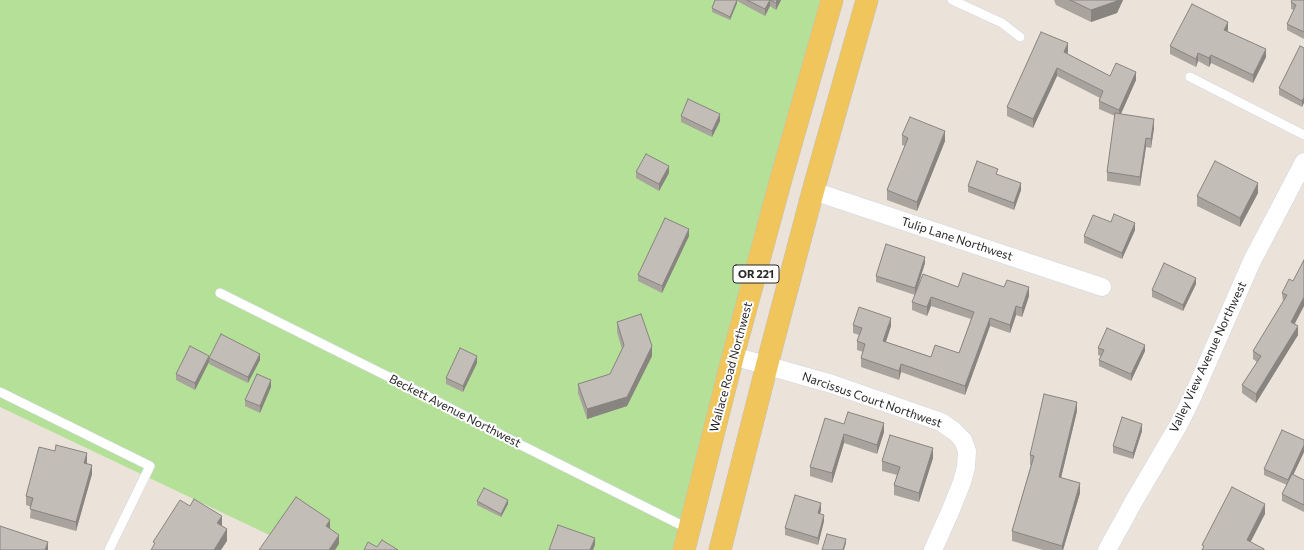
<!DOCTYPE html>
<html>
<head>
<meta charset="utf-8">
<style>
  body { margin:0 }
  canvas { display:block; background:#ebe3da }
</style>
</head>
<body>
<canvas width="1304" height="550"></canvas>
<script>
const ctx = document.querySelector('canvas').getContext('2d');
ctx.lineJoin = 'round';
function fillPath(path, color) { ctx.fillStyle = color; ctx.fill(path, 'evenodd'); }
const shape = rows => new Path2D(rows.map(r => 'M' + r).join(''));
function strokePath(path, color, width, dash) { ctx.strokeStyle = color; ctx.lineWidth = width; ctx.lineCap = dash ? 'butt' : 'round'; ctx.setLineDash(dash || []); ctx.stroke(path); }
function write(font, color, halo, rows, align = 'center') {
  ctx.font = font + ' Commissioner,sans-serif'; ctx.lineWidth = 4; ctx.setLineDash([]); ctx.textBaseline = 'middle'; ctx.strokeStyle = halo; ctx.fillStyle = color; for (const [text, x, y, turn = 0] of rows) {
    ctx.save(); ctx.translate(x, y); ctx.rotate((+turn || 0) * Math.PI / 180); ctx.textAlign = isNaN(turn) ? turn : align; if (halo) ctx.strokeText(text, 0, 0); ctx.fillText(text, 0, 0); ctx.restore();
  }
}
const green = shape([
  [0,0,827,0,686,550,301,550,0,407]
]);
const service = shape([
  [952,0,1002,23,1020,37],
  [1190,77,1304,135],
  [220,293,417,391,507,438,689,529],
  [0,392,150,466,109,550]
]);
const minor = shape([
  [813,191,1102,287],
  [733,356,832,384,941,422,954,431,963,440,967,451,966,467,962,482,950,512,933,550],
  [1107,550,1134,501,1178,426,1192,398,1252,261,1304,162]
]);
const primary = shape([
  [684,550,733,356,781,179,832,0],
  [720,550,767,365,813,191,867,0]
]);
const wall = shape([
  [715,0,781,0,776,10,770,6,765,16,737,1,737,3,730,20,712,12,712,8],
  [1054,0,1123,0,1117,13,1091,22,1056,5],
  [1304,0,1304,39,1287,30,1287,24,1294,10,1291,9,1291,2],
  [1228,30,1227,31,1266,57,1253,83,1211,63,1209,67,1198,61,1196,67,1170,54,1170,46],
  [1304,48,1302,107,1279,95,1279,88],
  [1068,52,1067,54,1110,76,1136,80,1121,114,1154,128,1151,148,1146,147,1140,186,1107,181,1107,172,1115,116,1099,109,1099,101,1100,98,1057,76,1033,128,1007,116,1007,107],
  [681,116,720,121,712,137,681,122],
  [902,135,945,141,917,211,887,200,887,190,905,146,902,145],
  [636,172,669,173,659,191,636,178],
  [968,186,1021,190,1014,210,968,192],
  [1258,193,1240,227,1197,206,1197,196],
  [1111,222,1135,230,1122,259,1084,243,1084,236],
  [689,236,662,293,638,281,638,275],
  [1304,260,1304,306,1294,324,1298,335,1256,403,1242,393,1242,385,1257,362,1253,359,1253,351,1283,302,1282,293,1293,281],
  [925,263,915,295,876,282,876,276],
  [1196,284,1183,311,1152,297,1152,290],
  [958,287,1029,296,1022,317,1016,315,1010,333,990,326,965,395,901,372,899,380,861,367,861,358,863,352,857,350,857,341,859,335,853,333,853,325,891,326,886,342,931,357,959,353,971,319,931,306,927,316,912,310,912,302],
  [617,322,652,356,627,406,587,419,578,393,578,384,610,374,622,349,617,332],
  [1098,348,1145,351,1131,381,1099,366,1099,360,1101,356,1098,355],
  [209,358,260,360,248,383,209,364],
  [209,362,195,390,176,380,176,374],
  [477,363,463,392,446,384,446,378],
  [271,387,260,413,245,406,245,400],
  [1077,411,1061,478,1080,493,1063,550,1043,550,1012,541,1012,531,1031,465,1030,465,1030,455],
  [844,424,884,432,877,454,844,443,832,483,810,476,810,467],
  [1142,431,1133,459,1113,453,1113,446],
  [1304,440,1304,452,1293,475,1304,480,1304,512,1282,501,1282,494,1287,485,1264,475,1264,469],
  [933,458,919,502,894,495,894,485,897,475,882,471,882,461],
  [87,463,92,474,76,531,30,518,31,507,26,505,26,496],
  [477,501,508,504,501,517,477,505],
  [821,510,820,514,824,521,818,545,785,535,785,528]
]);
const shadedWall = shape([
  [737,0,737,3,730,20,730,17],
  [770,0,770,6,765,16,765,9],
  [777,0,781,0,776,10,776,3],
  [1117,0,1123,0,1117,13,1091,22,1091,10],
  [1228,22,1228,30,1224,38,1224,30],
  [1068,43,1068,52,1064,60,1064,52],
  [1266,49,1266,57,1253,83,1253,75],
  [1198,53,1198,61,1196,67,1196,59],
  [1211,55,1211,63,1209,67,1209,58],
  [1057,68,1057,76,1033,128,1033,119],
  [1136,72,1136,80,1119,118,1119,110],
  [1304,97,1304,103,1302,107,1302,101],
  [720,114,720,121,712,137,712,131],
  [1154,119,1154,128,1151,148,1151,139],
  [945,131,945,141,917,211,917,202],
  [1146,138,1146,147,1140,186,1140,177],
  [669,166,669,173,659,191,659,184],
  [1021,183,1021,190,1014,210,1014,203],
  [1258,183,1258,193,1240,227,1240,218],
  [1135,223,1135,230,1122,259,1122,253],
  [689,229,689,236,662,293,662,286],
  [925,257,925,263,915,295,915,288],
  [1196,278,1196,284,1183,311,1183,305],
  [1029,287,1029,296,1022,317,1022,308],
  [931,297,931,306,927,316,927,307],
  [1304,297,1304,306,1291,331,1291,322],
  [1016,306,1016,315,1010,333,1010,325],
  [891,318,891,326,883,350,883,341],
  [990,318,990,326,965,395,965,386],
  [1298,326,1298,335,1256,403,1256,394],
  [1145,345,1145,351,1131,381,1131,374],
  [652,346,652,356,627,406,587,419,587,409],
  [260,354,260,360,248,383,248,377],
  [209,356,209,362,195,390,195,383],
  [477,356,477,363,463,392,463,386],
  [901,364,901,372,899,380,899,371],
  [271,380,271,387,260,413,260,406],
  [1077,402,1077,411,1059,486,1059,477],
  [884,423,884,432,877,454,877,445],
  [1142,424,1142,431,1133,459,1133,453],
  [844,434,844,443,832,483,832,473],
  [1304,445,1304,452,1288,486,1288,480],
  [933,448,933,458,919,502,919,493],
  [87,453,87,463,84,472,84,463],
  [92,465,92,474,76,531,76,522],
  [1080,483,1080,493,1063,550,1062,550,1062,546],
  [508,500,508,504,501,517,501,514],
  [821,503,821,510,818,520,818,513],
  [1265,504,1265,514,1247,549,1247,540],
  [824,515,824,521,818,545,818,538],
  [222,516,222,528,217,523],
  [330,520,330,530,326,526],
  [227,529,227,541,221,550,214,550],
  [339,535,339,544,335,550,329,550],
  [595,538,595,545,593,550,590,550],
  [846,539,846,543,844,550,843,550],
  [48,542,48,550,45,550]
]);
const building = shape([
  [715,0,737,0,730,17,712,8,715,0],
  [747,0,770,0,765,9,747,0],
  [770,0,777,0,776,3,770,0],
  [1070,0,1117,0,1117,1,1091,10,1070,0],
  [1292,0,1304,0,1304,32,1287,24,1296,5,1291,2,1292,0],
  [1192,4,1228,22,1224,30,1266,49,1253,75,1211,55,1209,58,1198,53,1196,59,1170,46,1192,4],
  [1041,32,1068,43,1064,52,1110,76,1116,63,1136,72,1119,110,1099,101,1103,91,1057,68,1033,119,1007,107,1041,32],
  [1300,46,1304,48,1304,97,1302,101,1279,88,1300,46],
  [688,99,720,114,712,131,681,116,688,99],
  [1115,113,1154,119,1151,139,1146,138,1140,177,1107,172,1115,113],
  [910,117,945,131,917,202,887,190,908,138,902,135,910,117],
  [646,154,669,166,659,184,636,172,646,154],
  [977,161,998,169,996,174,1021,183,1014,203,968,186,977,161],
  [1215,161,1258,183,1240,218,1197,196,1215,161],
  [1114,214,1135,223,1122,253,1084,236,1093,215,1111,222,1114,214],
  [665,218,689,229,662,286,638,275,665,218],
  [886,244,925,257,915,288,876,276,886,244],
  [1304,260,1304,297,1291,322,1298,326,1256,394,1242,385,1261,356,1253,351,1287,295,1282,293,1289,279,1293,281,1304,260],
  [1164,263,1196,278,1183,305,1152,290,1164,263],
  [963,273,1004,287,1007,280,1029,287,1022,308,1016,306,1010,325,990,318,965,386,901,364,899,371,861,358,865,344,857,341,862,328,853,325,859,307,891,318,883,341,931,357,935,345,959,353,974,312,931,297,927,307,912,302,923,274,958,287,963,273],
  [641,314,652,346,627,397,587,409,578,384,610,374,624,345,617,322,641,314],
  [1107,328,1145,345,1131,374,1099,360,1104,350,1098,348,1107,328],
  [221,334,260,354,248,377,209,358,221,334],
  [190,346,209,356,195,383,176,374,190,346],
  [460,348,477,356,463,386,446,378,460,348],
  [257,374,271,380,260,406,245,400,257,374],
  [1044,394,1077,402,1059,477,1080,483,1062,546,1012,531,1034,456,1030,455,1044,394],
  [848,412,884,423,877,445,844,434,832,473,810,467,825,418,844,424,848,412],
  [1122,417,1142,424,1133,453,1113,446,1122,417],
  [1282,430,1304,440,1304,445,1288,480,1264,469,1282,430],
  [890,435,933,448,919,493,894,485,900,467,882,461,890,435],
  [56,445,87,453,84,463,92,465,76,522,30,509,33,498,26,496,39,447,55,451,56,445],
  [1292,474,1304,480,1304,505,1282,494,1292,474],
  [1232,487,1265,504,1247,540,1264,549,1264,550,1202,550,1204,546,1202,545,1232,487],
  [484,488,508,500,501,514,477,501,484,488],
  [795,495,821,503,818,513,824,515,818,538,785,528,795,495],
  [296,497,330,520,326,526,339,535,329,550,259,550,296,497],
  [194,499,222,516,217,523,227,529,214,550,151,550,155,543,153,542,180,500,190,506,194,499],
  [558,525,595,538,590,550,549,550,558,525],
  [0,526,48,542,45,550,0,550,0,526],
  [827,534,846,539,843,550,822,550,827,534],
  [382,540,398,550,364,550,368,542,377,547,382,540]
]);
const shields = [
  [756,274,46]
];
const shieldNames = [
  ["OR 221",756,274]
];
const streetNames = [
  ["Tulip Lane Northwest",957,239,18],
  ["Valley View Avenue Northwest",1208,357,-65],
  ["Wallace Road Northwest",731,367,-75],
  ["Narcissus Court Northwest",872,400,19],
  ["Beckett Avenue Northwest",455,411,27]
];
fillPath(green, '#b4e197');
strokePath(service, '#d0d4e2', 10);
strokePath(minor, '#d0d4e2', 19);
strokePath(primary, '#c3c3c3', 23);
strokePath(service, '#fff', 9);
strokePath(minor, '#fff', 18);
strokePath(primary, '#efc55c', 22);
fillPath(wall, '#a8a39d');
fillPath(shadedWall, '#888480');
fillPath(building, '#c3bdb7');
strokePath(building, '#888480', 1);
for (const [x, y, w] of shields) { const box = new Path2D(); box.roundRect(x - w / 2, y - 9, w, 18, 3); ctx.fillStyle = '#fff'; ctx.fill(box); strokePath(box, '#292929', 1); }
write('bold 11px', '#292929', null, shieldNames);
write('12px', '#292929', '#fff', streetNames);
</script>
</body>
</html>
